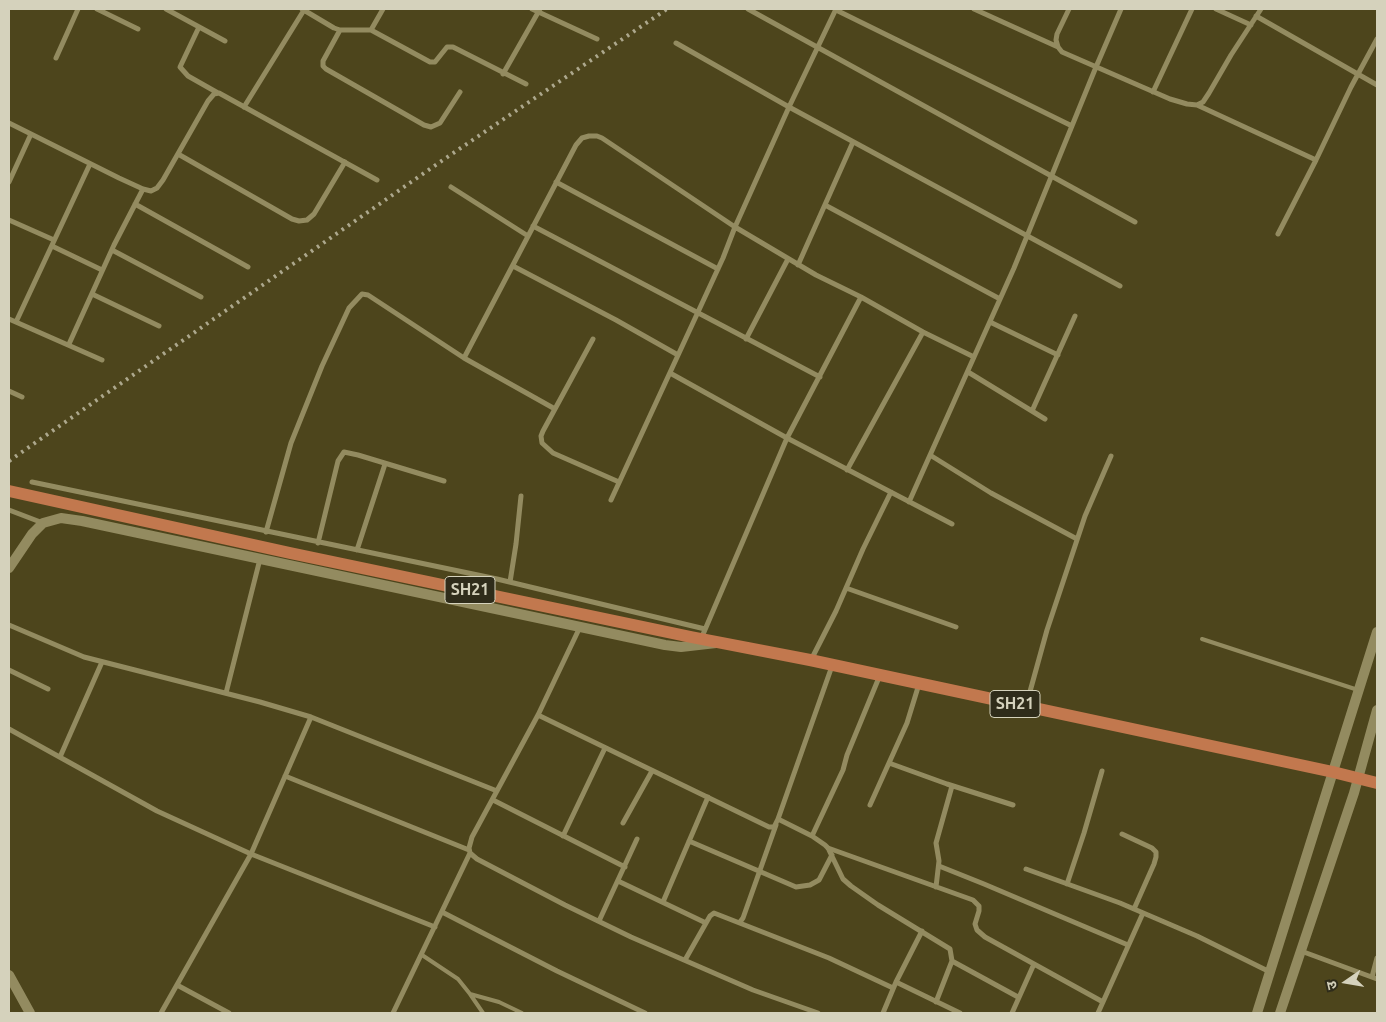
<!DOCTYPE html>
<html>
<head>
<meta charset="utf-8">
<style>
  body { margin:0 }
  #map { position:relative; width:1386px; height:1022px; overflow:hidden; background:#4d451c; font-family:Ubuntu,"Noto Sans Devanagari",sans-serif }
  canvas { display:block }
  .frame { position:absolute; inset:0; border:10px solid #d5d2bc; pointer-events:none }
  .north { position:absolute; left:1321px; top:957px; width:50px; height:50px; -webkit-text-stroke:4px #2f2c1a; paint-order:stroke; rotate:257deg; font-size:14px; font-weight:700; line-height:20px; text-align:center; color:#d5d2bc }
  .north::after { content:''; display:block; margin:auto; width:18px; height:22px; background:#d5d2bc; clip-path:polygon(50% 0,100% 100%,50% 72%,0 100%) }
</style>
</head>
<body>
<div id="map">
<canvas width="1386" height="1022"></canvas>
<div class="frame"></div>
<div class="north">उ</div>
</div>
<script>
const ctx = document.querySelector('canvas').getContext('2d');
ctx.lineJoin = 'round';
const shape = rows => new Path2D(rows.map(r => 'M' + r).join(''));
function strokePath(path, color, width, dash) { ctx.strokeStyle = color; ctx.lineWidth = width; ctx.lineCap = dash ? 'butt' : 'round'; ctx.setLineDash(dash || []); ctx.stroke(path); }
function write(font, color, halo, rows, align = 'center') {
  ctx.font = font + ' Ubuntu,sans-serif'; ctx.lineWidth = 4; ctx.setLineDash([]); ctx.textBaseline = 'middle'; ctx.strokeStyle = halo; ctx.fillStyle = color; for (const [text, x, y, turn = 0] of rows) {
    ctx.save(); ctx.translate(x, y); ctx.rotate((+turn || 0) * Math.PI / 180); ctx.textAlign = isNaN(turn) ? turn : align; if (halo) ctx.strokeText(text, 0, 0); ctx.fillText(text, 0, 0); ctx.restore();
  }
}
const lane = shape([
  [1202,639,1358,690],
  [422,955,458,979,470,994,483,1013],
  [470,994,499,1002,522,1013]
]);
const street = shape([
  [97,9,138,29],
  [166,9,225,41],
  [302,9,334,28,340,30,371,30,430,62,435,62,447,47,453,47,526,84],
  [532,9,597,39],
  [748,9,1135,222],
  [974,9,1058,47],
  [1069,9,1057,34,1056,40,1058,47,1062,52,1170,99,1187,104,1197,105,1203,102,1209,93,1231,55,1261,9],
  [1216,9,1251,25],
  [836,10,1072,126],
  [1256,16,1377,85],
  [199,27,180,67,188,76,218,93],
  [340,30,323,61,323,66,326,69,424,125,431,127,440,123,460,92],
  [371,30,383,9],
  [676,43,789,107,1120,286],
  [56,58,78,9],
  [503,74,540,9],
  [1153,92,1192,9],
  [1197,105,1316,160],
  [244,107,304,10],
  [9,123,119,178,143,189,151,191,157,188,163,180,208,101,214,94,219,93,377,180],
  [178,154,292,219,299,221,307,220,314,214,345,162],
  [9,182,31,134],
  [556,182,718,269],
  [451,187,528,236],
  [135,204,248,267],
  [825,205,1000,299],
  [9,220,54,240],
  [533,226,820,377],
  [1278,234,1316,160,1351,87,1377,39],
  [52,246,102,270],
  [112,250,201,297],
  [798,265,853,142],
  [513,266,616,320,678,355],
  [92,294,159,326],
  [9,319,102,360],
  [16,322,90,164],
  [990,322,1058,355],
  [593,339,543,431,541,436,542,443,553,453,619,482],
  [746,339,788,259],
  [69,344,114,245,143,189],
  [464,358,576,145,582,138,589,136,597,136,602,138,735,227,816,275,861,297],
  [968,372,1045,419],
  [670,373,787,438,952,524],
  [9,391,22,397],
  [1032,411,1075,316],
  [930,455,991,493,1077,539],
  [847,470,923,332],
  [32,482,497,579,705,629],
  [611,500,723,258,735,227,789,107,836,9],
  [909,502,974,357],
  [9,510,43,523],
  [266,532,291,443,322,366,349,308,362,294,368,295,464,358,555,409],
  [318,543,338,461,344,452,358,455,444,481],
  [357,550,385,464],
  [510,582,516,544,521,496],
  [846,588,956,627],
  [9,625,84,657,260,702,311,717,497,791],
  [580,627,538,715,472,837,469,848,470,853,477,859,565,905,631,937,753,990,818,1013],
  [701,639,787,438,861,297,923,332,974,357,1014,268,1096,67,1121,9],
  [811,660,836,611,863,549,891,492],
  [832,666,778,819,812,836,825,845,828,848,843,879,851,886,878,905,950,949,952,961,936,1002],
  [9,670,48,689],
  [226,693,260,559],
  [1026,706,1047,630,1085,516,1111,456],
  [538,715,769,827,774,827,778,819],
  [9,729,157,811,251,854,435,927],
  [60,757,102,662],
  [889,763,947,784,1013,805],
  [285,776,469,850],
  [493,800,625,867],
  [870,805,907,723,919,684],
  [623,823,652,771],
  [1122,834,1152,848,1156,852,1156,857,1154,864,1134,909],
  [563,836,605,748],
  [812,836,843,770,847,755,880,675],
  [689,841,796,887,810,885,819,880,832,855],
  [828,848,973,900,979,906,979,911,975,924,977,930,985,937,1103,1002],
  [939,866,984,884,1128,945],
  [1026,869,1120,903,1197,936,1270,972],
  [618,881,706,923],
  [1067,884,1084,833,1102,771],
  [936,887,939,861,936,843,952,786],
  [663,902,708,797],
  [442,912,557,971,645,1013],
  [599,921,637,839],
  [740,922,743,918,776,825],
  [1301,951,1377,979],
  [685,960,710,916,714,913,829,958,893,988],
  [952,961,1018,997],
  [1372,977,1377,958],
  [896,982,960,1013],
  [177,985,229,1013],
  [161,1013,251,854,311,717],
  [393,1013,470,853],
  [883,1013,896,982,922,931],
  [1012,1013,1034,964],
  [1098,1013,1143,913]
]);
const secondary = shape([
  [9,568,32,534,43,523,61,518,82,521,665,645,681,647,716,643],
  [9,975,30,1013],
  [1257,1013,1377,632],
  [1280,1013,1354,793,1377,710]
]);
const primary = shape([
  [9,491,290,553,691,637,810,660,1333,772,1377,783]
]);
const rail = shape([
  [9,461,440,162,667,9]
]);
const shields = [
  [470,590,50],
  [1015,704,50]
];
const shieldNames = [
  ["SH21",470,590],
  ["SH21",1015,704]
];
strokePath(lane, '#938b60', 4);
strokePath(street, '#938b60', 5);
strokePath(secondary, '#938b60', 10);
strokePath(primary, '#c2784e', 12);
strokePath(rail, '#ada88d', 4, [2.5, 5]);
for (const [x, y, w] of shields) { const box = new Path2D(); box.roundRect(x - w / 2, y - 13.5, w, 27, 4); ctx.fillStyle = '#2f2c1a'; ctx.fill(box); strokePath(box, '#d5d2bc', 1); }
write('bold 16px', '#d5d2bc', null, shieldNames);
</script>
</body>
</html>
